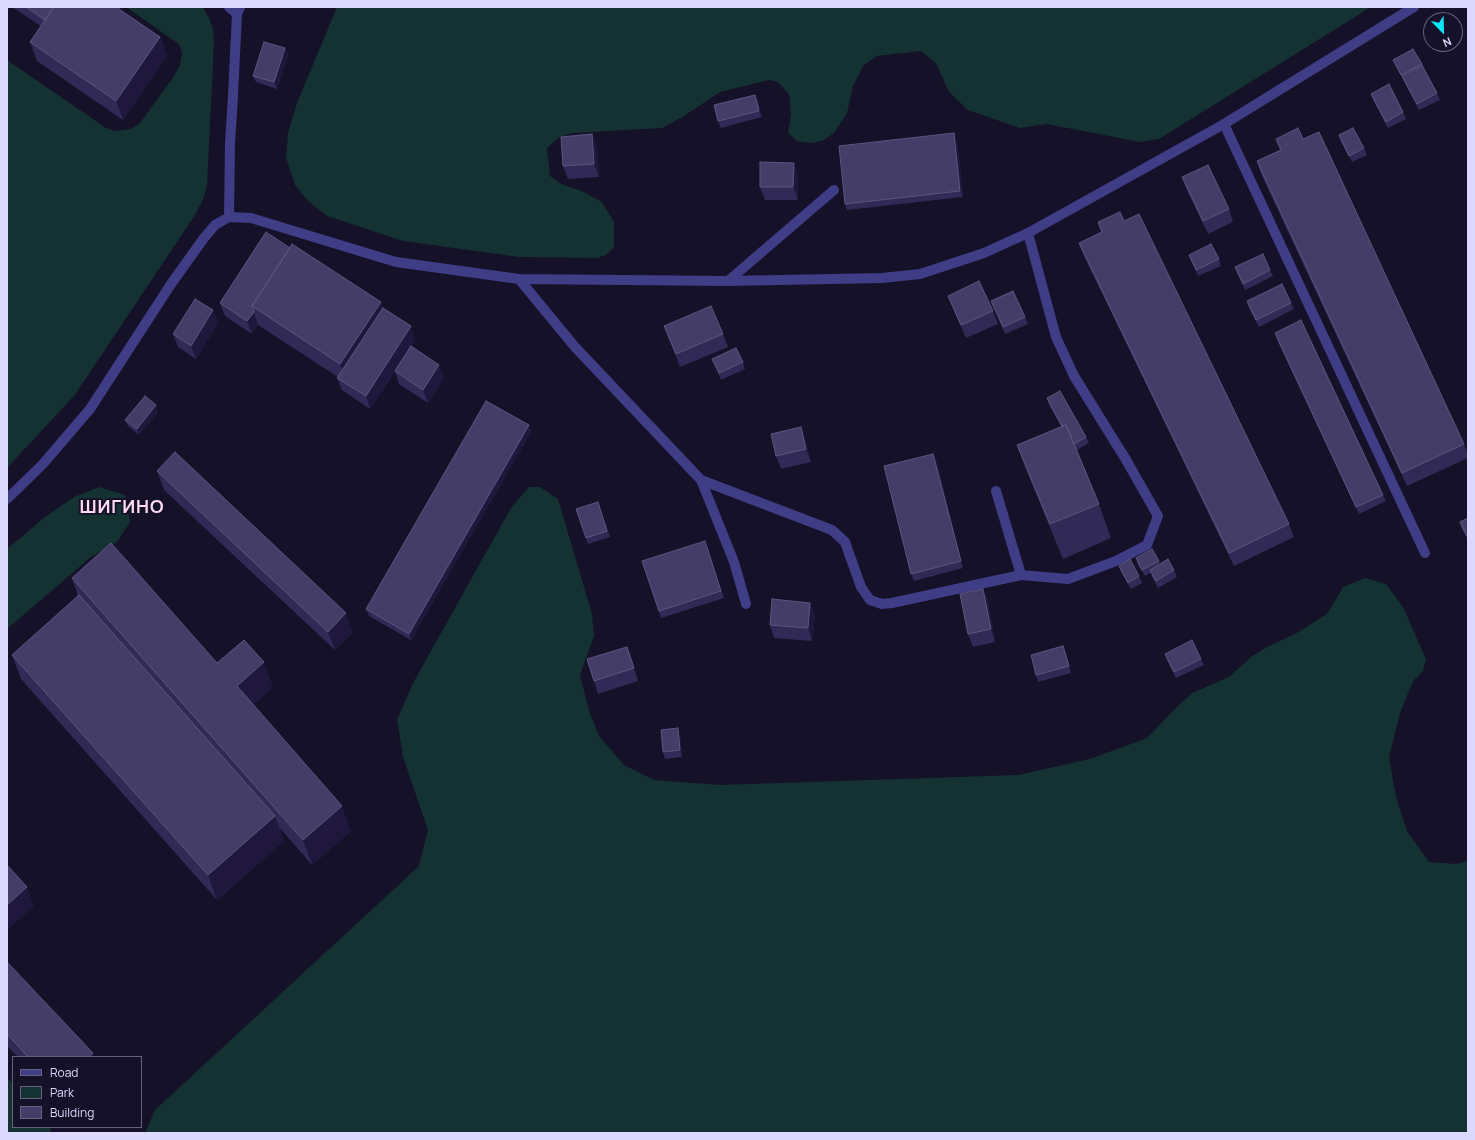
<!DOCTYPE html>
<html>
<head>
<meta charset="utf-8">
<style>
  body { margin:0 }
  #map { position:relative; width:1475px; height:1140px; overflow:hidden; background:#151129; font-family:Manrope,sans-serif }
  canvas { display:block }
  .frame { position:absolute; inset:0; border:8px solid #ddd9fe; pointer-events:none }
  .legend { position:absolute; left:12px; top:1056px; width:130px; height:72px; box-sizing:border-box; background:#151129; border:1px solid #65617e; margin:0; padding:5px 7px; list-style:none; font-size:12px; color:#ddd9fe }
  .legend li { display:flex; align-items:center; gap:8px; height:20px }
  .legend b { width:20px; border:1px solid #65617e }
  .north { position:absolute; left:1423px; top:12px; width:40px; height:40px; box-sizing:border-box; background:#151129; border:1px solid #65617e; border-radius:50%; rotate:157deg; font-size:11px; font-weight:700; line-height:16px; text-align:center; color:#ddd9fe }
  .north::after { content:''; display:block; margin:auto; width:14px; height:18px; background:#0be5f9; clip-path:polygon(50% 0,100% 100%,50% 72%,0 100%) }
</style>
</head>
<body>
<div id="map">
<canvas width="1475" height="1140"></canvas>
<div class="frame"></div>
<ul class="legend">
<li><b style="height:5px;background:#3f3d86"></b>Road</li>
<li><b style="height:11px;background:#143231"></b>Park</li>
<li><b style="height:11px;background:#443d68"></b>Building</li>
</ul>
<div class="north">N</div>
</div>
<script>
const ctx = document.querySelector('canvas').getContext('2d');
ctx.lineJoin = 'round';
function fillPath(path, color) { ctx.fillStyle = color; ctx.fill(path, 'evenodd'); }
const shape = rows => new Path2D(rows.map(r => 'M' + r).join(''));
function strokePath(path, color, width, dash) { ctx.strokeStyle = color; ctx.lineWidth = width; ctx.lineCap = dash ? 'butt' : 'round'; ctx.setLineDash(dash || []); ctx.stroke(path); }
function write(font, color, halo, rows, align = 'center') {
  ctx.font = font + ' Manrope,sans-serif'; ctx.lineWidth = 4; ctx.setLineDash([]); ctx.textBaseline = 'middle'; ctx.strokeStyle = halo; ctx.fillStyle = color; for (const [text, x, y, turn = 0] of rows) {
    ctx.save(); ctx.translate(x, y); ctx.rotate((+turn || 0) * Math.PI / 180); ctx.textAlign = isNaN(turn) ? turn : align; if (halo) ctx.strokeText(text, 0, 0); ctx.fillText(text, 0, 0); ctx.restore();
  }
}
const green = shape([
  [126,7,203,7,209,18,213,29,214,41,207,185,204,197,195,215,74,396,7,468,7,60,106,128,115,131,131,129,140,123,174,76,180,65,182,53,179,44],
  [337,7,1371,7,1159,139,1140,142,1047,124,1020,128,968,110,949,92,936,63,921,51,877,56,864,65,853,86,847,113,834,133,824,140,812,143,797,141,788,133,791,114,789,94,778,82,769,80,720,92,684,116,662,128,572,133,558,138,547,148,550,176,561,184,582,191,602,202,614,222,614,247,606,255,597,258,519,257,403,241,327,216,308,201,295,185,286,158,288,133,297,103],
  [99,487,125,495,130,522,117,542,91,557,7,629,7,549,45,517,74,497],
  [529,487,540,487,558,499,592,614,594,636,580,675,589,711,599,736,624,765,654,780,720,785,1018,775,1090,759,1147,738,1174,710,1192,693,1229,677,1251,657,1267,647,1295,634,1327,614,1343,587,1365,578,1386,584,1403,607,1426,659,1423,671,1413,681,1400,713,1389,757,1396,797,1407,831,1429,862,1456,864,1468,861,1468,1133,145,1133,155,1110,419,866,428,830,403,757,397,720,413,683,511,508],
  [7,1077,13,1084,13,1127,49,1127,52,1133,7,1133]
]);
const lane = shape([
  [229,7,237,14],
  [1224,124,1425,553],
  [519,279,575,347,701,480,734,562,746,604],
  [728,281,834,190],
  [701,480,832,530,845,542,861,587,870,600,882,604,892,603,1021,575,1068,579,1116,561,1147,545,1158,516,1125,458,1074,376,1056,337,1028,233],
  [996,491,1021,575]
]);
const street = shape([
  [229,217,230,144,233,96,237,14,240,7],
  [7,499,43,464,90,409,171,284,204,238,215,225,229,217,251,218,396,262,519,279,728,281,882,278,920,274,984,253,1028,233,1224,124,1414,7]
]);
const wall = shape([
  [12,7,116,7,160,37,167,56,123,120,37,61,30,42,41,26],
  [285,48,288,55,277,89,256,82,253,76],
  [1413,49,1437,93,1440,100,1419,110,1396,66,1393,60],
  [1371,94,1403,112,1406,119,1388,128,1373,100],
  [758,101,762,117,721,128,718,121],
  [1339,135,1364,148,1367,155,1352,162,1341,142],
  [1276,139,1303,139,1464,444,1468,454,1468,458,1407,486,1261,174,1257,161,1280,150],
  [957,140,963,197,847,210,845,204],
  [597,147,599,177,568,179,563,166],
  [798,175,798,200,765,200,760,187],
  [1182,177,1229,209,1233,222,1208,234,1187,190],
  [1098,222,1289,524,1294,537,1234,566,1084,256,1079,243,1101,232],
  [290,248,381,302,383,308,415,339,411,346,444,378,428,403,399,384,395,371,370,409,342,390,337,378,338,377,258,325,252,334,225,316,220,303],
  [1189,255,1219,259,1221,266,1198,276],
  [1235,267,1270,270,1273,276,1245,290],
  [948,296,993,311,998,324,966,338,953,308],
  [991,301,1025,317,1028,324,1005,334],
  [1247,301,1291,303,1294,309,1259,327,1249,308],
  [213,310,218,323,196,359,178,347,173,334],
  [664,326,723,334,728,347,680,367],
  [1275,333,1383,495,1386,501,1359,514,1277,340],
  [712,359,743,362,745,369,721,380],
  [1047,398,1086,437,1089,443,1077,450,1099,504,1111,538,1063,559,1030,479,1017,445,1061,426,1049,405],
  [158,412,139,435,128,426,125,420],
  [529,425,531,432,411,640,369,616,366,609],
  [805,439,811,462,781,469,776,456],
  [933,454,936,460,963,568,914,581,911,574],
  [157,471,353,632,335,650,164,490],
  [598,502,610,537,588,544,586,538],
  [1468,518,1468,540,1462,529,1460,522],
  [707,547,724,598,661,618,642,561],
  [1136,558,1159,561,1160,564,1174,570,1177,577,1158,588,1152,577,1151,573,1145,576,1138,565],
  [1119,566,1139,576,1142,583,1131,589,1121,572],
  [72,578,217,663,273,687,253,705,351,831,312,865,279,827,284,841,217,900,21,679,12,655,78,596],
  [983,589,988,602,995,642,973,647,968,634],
  [810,603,815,616,812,641,774,638,770,625],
  [1066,653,1071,673,1038,682,1036,675],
  [1165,654,1201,659,1204,665,1176,678,1167,660],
  [632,660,638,681,598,694,594,681],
  [680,735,682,757,665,759,663,752],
  [7,962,94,1057,18,1057,7,1046]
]);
const shadedWall = shape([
  [160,37,167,56,123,120,116,101],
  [285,48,288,55,277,89,274,82],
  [755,95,758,101,762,117,759,111],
  [954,133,957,140,963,197,960,191],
  [592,134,597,147,599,177,594,164],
  [794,163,798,175,798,200,793,187],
  [381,302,388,321,347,383,340,364],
  [213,310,218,323,196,359,191,346],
  [254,312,258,325,252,334,247,321],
  [411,326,415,339,370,409,366,396],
  [439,365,444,378,428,403,423,390],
  [156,405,158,412,139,435,137,429],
  [529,425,531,432,411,640,409,634],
  [801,427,805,439,811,462,806,449],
  [933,454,936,460,963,568,961,561],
  [983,589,988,602,995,642,991,629],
  [810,603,815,616,812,641,808,628],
  [346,613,353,632,335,650,328,632],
  [1063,646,1066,653,1071,673,1069,666],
  [627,647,632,660,638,681,634,668],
  [264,662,273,687,246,711,237,686],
  [678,728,680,735,682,757,680,750],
  [342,806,351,831,312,865,303,840],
  [275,816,284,841,217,900,208,875],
  [27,887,34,906,7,930,7,905],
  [93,1053,94,1057,89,1057]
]);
const building = shape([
  [26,7,54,7,45,20,26,7],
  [54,7,116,7,160,37,116,101,30,42,54,7],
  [264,42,285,48,274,82,253,76,264,42],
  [1413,49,1422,64,1401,75,1393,60,1413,49],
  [1422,65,1437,93,1417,104,1402,76,1422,65],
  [1389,84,1403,112,1386,122,1371,94,1389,84],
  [755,95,759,111,718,121,714,105,755,95],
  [1298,128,1303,139,1319,132,1464,444,1402,473,1257,161,1281,150,1276,139,1298,128],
  [1353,128,1364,148,1349,156,1339,135,1353,128],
  [954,133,960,191,845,204,839,146,954,133],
  [592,134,594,164,563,166,561,137,592,134],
  [760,162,794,163,793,187,760,187,760,162],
  [1208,165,1229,209,1203,221,1182,177,1208,165],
  [1120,212,1124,221,1139,214,1289,524,1229,553,1079,243,1102,232,1098,222,1120,212],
  [266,232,290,248,252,306,254,312,247,321,220,303,266,232],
  [292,244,381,302,340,364,252,306,292,244],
  [1211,244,1219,259,1196,270,1189,255,1211,244],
  [1263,254,1270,270,1243,284,1235,267,1263,254],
  [979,281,993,311,961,325,948,296,979,281],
  [1282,284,1291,303,1256,320,1247,301,1282,284],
  [1013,291,1025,317,1003,327,991,301,1013,291],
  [195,299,213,310,191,346,173,334,195,299],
  [711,306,723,334,676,354,664,326,711,306],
  [383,308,411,326,366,396,337,378,383,308],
  [1301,320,1383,495,1356,507,1275,333,1301,320],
  [411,346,439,365,423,390,395,371,411,346],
  [736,348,743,362,719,373,712,359,736,348],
  [1060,391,1086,437,1074,444,1066,425,1062,426,1047,398,1060,391],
  [145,396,156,405,137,429,125,420,145,396],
  [486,401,529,425,409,634,366,609,486,401],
  [1066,425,1099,504,1050,524,1017,445,1066,425],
  [801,427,806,449,776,456,771,434,801,427],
  [175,452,346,613,328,632,157,471,175,452],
  [933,454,961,561,911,574,884,466,933,454],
  [598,502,607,531,586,538,576,509,598,502],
  [1468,518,1468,538,1460,522,1468,518],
  [705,541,721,591,659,611,642,561,705,541],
  [111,543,217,663,244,640,264,662,237,686,342,806,303,840,72,578,111,543],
  [1152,549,1159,561,1142,570,1136,558,1152,549],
  [1130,559,1139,576,1128,583,1119,566,1130,559],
  [1168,559,1174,570,1156,581,1150,570,1168,559],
  [983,589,991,629,968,634,960,594,983,589],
  [79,595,275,816,208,875,12,655,79,595],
  [772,599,810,603,808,628,770,625,772,599],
  [1192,640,1201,659,1174,672,1165,654,1192,640],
  [1063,646,1069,666,1036,675,1031,655,1063,646],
  [627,647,634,668,594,681,587,659,627,647],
  [678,728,680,750,663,752,661,730,678,728],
  [7,865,27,887,7,905,7,865],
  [7,962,93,1053,89,1057,28,1057,7,1034,7,962]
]);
const districtNames = [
  ["ШИГИНО",122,508]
];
fillPath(green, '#143231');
strokePath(lane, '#3f3d86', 10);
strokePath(street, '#3f3d86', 10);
fillPath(wall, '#322a56');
fillPath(shadedWall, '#1f183c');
fillPath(building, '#443d68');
strokePath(building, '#5c557f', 1);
ctx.letterSpacing = '1px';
write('bold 18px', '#fedbf2', '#151129', districtNames);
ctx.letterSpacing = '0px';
</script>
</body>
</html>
